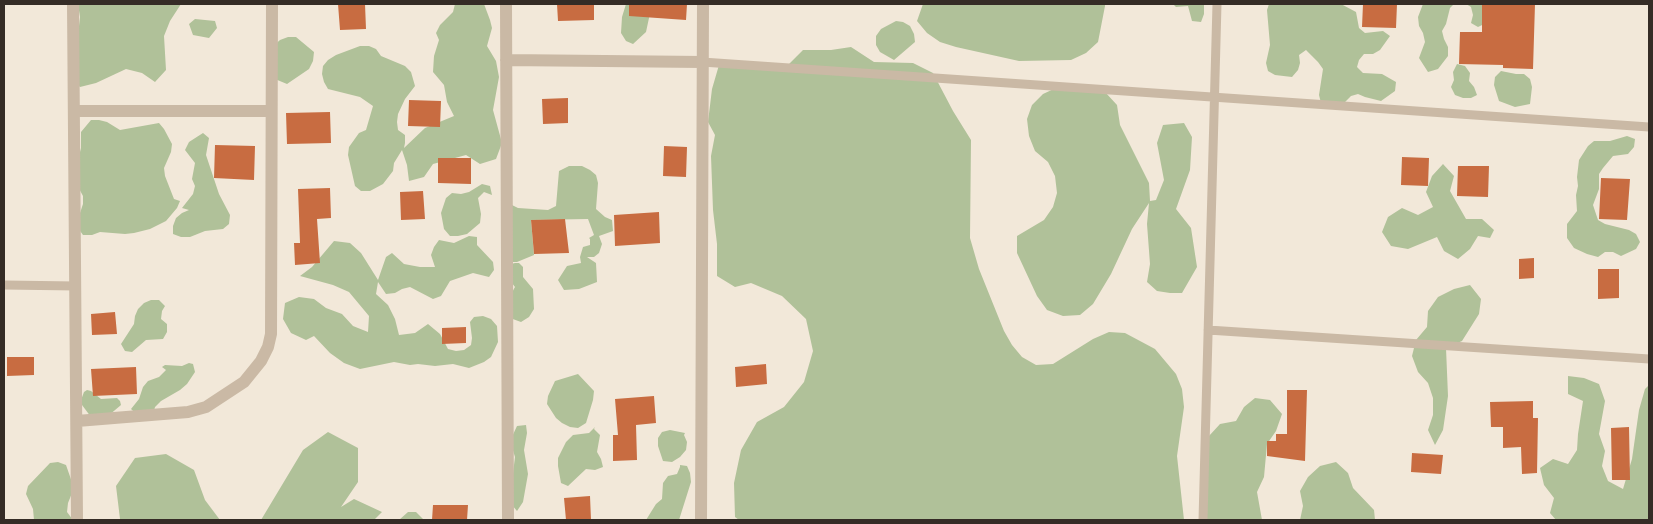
<!DOCTYPE html>
<html>
<head>
<meta charset="utf-8">
<style>
  body { margin:0 }
  #map { position:relative; width:1653px; height:524px; overflow:hidden; background:#f2e8d9; font-family:Inter,sans-serif }
  canvas { display:block }
  .frame { position:absolute; inset:0; border:5px solid #352c26; pointer-events:none }
</style>
</head>
<body>
<div id="map">
<canvas width="1653" height="524"></canvas>
<div class="frame"></div>
</div>
<script>
const ctx = document.querySelector('canvas').getContext('2d');
ctx.lineJoin = 'round';
function fillPath(path, color) { ctx.fillStyle = color; ctx.fill(path, 'evenodd'); }
const shape = rows => new Path2D(rows.map(r => 'M' + r).join(''));
function strokePath(path, color, width, dash) { ctx.strokeStyle = color; ctx.lineWidth = width; ctx.lineCap = dash ? 'butt' : 'round'; ctx.setLineDash(dash || []); ctx.stroke(path); }
const green = shape([
  [78,4,181,4,170,21,164,36,166,70,155,82,142,73,126,69,96,83,80,87,73,80,80,17],
  [455,4,484,4,490,20,492,28,487,46,496,61,499,77,493,110,502,143,496,159,480,164,466,155,433,164,424,177,409,181,407,165,402,150,394,163,393,171,383,184,370,191,361,191,355,186,348,155,349,147,359,133,366,130,373,106,360,97,328,89,324,82,322,74,323,66,328,60,336,55,360,46,369,46,376,49,381,56,405,66,411,72,415,86,405,99,398,114,397,122,398,130,405,135,405,143,404,148,425,128,454,116,447,102,444,85,433,72,434,56,439,40,436,33,440,25,453,12],
  [626,4,652,4,646,32,633,44,626,41,621,33,622,17],
  [923,4,1105,4,1105,6,1098,42,1086,53,1071,60,1019,61,956,47,940,42,927,33,917,21],
  [1173,4,1204,4,1204,14,1201,22,1192,21,1188,6,1176,7],
  [1269,4,1341,4,1356,12,1359,28,1365,33,1383,31,1390,36,1380,50,1373,54,1364,54,1359,60,1357,67,1363,73,1382,74,1396,82,1395,91,1381,101,1365,97,1358,94,1351,96,1345,102,1321,103,1319,95,1323,69,1318,62,1306,50,1299,55,1300,63,1298,70,1292,77,1275,75,1268,71,1266,63,1270,45,1267,10],
  [1423,4,1454,4,1450,8,1446,24,1442,31,1444,39,1448,47,1448,56,1438,69,1428,72,1419,58,1425,42,1423,33,1419,26,1418,17],
  [1466,4,1520,4,1524,5,1478,27,1471,23,1473,15,1471,7],
  [195,19,215,21,217,28,209,38,193,35,189,24],
  [896,21,903,22,910,26,914,34,915,42,894,60,880,52,876,45,876,36,881,29],
  [288,37,296,37,314,52,313,61,309,69,287,84,275,79,269,50,280,40],
  [851,47,874,62,913,63,933,73,953,111,971,140,970,238,979,269,1004,331,1012,345,1022,357,1036,365,1053,364,1093,339,1109,332,1125,333,1155,349,1176,374,1182,389,1184,407,1177,456,1184,520,739,520,735,517,734,483,741,450,757,422,784,407,804,382,813,351,806,319,782,296,751,283,735,287,717,276,717,244,713,210,711,156,715,135,708,122,712,89,719,65,788,65,803,50,831,50],
  [1457,64,1465,66,1470,73,1469,81,1474,87,1477,95,1471,98,1463,98,1455,95,1451,87,1454,80,1453,72],
  [1501,71,1516,74,1524,74,1530,79,1532,87,1530,104,1515,107,1499,101,1494,85,1495,77],
  [1058,87,1105,92,1117,105,1120,125,1149,183,1150,201,1156,200,1164,180,1157,143,1163,125,1184,123,1192,137,1190,170,1176,209,1191,228,1197,267,1182,293,1170,293,1157,291,1147,282,1150,264,1147,224,1149,203,1132,229,1111,274,1093,304,1080,315,1063,316,1047,310,1037,296,1017,253,1017,236,1044,220,1053,207,1057,193,1055,176,1048,162,1035,151,1029,136,1027,119,1032,105,1043,94],
  [91,120,99,120,107,122,120,130,159,123,164,129,172,144,171,152,164,168,165,176,174,199,180,201,177,208,166,221,150,229,134,233,125,234,100,232,92,235,83,235,78,228,78,219,83,204,83,196,75,181,75,172,81,148,81,132],
  [203,133,209,138,206,155,219,194,230,215,229,224,223,229,205,231,190,237,181,237,173,234,173,226,176,218,182,213,189,210,182,208,193,194,195,186,192,179,195,163,185,150,189,142],
  [1627,136,1635,139,1634,147,1628,154,1613,156,1603,168,1599,174,1599,189,1593,205,1598,220,1605,224,1629,230,1636,234,1640,242,1636,249,1621,256,1613,252,1605,252,1598,257,1587,254,1574,248,1567,238,1567,224,1577,211,1576,195,1578,186,1577,177,1579,160,1588,146,1594,141,1610,141],
  [1443,164,1454,176,1450,191,1466,219,1482,219,1494,230,1490,238,1478,236,1470,249,1458,259,1444,251,1437,237,1408,249,1391,246,1382,232,1388,217,1402,208,1418,215,1433,207,1426,192,1432,176],
  [569,166,582,166,590,170,596,175,598,183,596,209,605,217,612,220,613,231,599,236,602,244,599,253,594,257,587,257,596,263,597,282,579,289,564,290,558,280,567,266,581,263,580,257,583,247,590,245,590,239,589,238,594,235,588,219,531,220,534,255,517,262,509,262,512,205,518,208,548,210,556,206,559,171],
  [482,184,490,186,492,195,484,192,478,198,481,214,480,223,467,234,458,236,450,236,444,229,441,213,446,198,452,193,461,194,469,192],
  [469,236,477,237,477,245,493,262,494,270,489,277,473,273,450,281,441,296,433,299,410,287,402,289,395,293,386,294,378,282,376,294,388,305,395,319,399,335,415,333,428,324,440,334,448,349,456,351,464,350,471,345,472,338,470,322,474,317,483,316,491,319,497,326,498,342,491,357,484,362,469,368,453,364,435,366,418,364,410,365,394,362,360,369,344,363,330,353,314,336,306,340,291,333,283,319,285,303,299,297,314,299,326,308,342,314,353,326,368,332,369,316,349,292,333,285,300,276,312,267,334,241,350,243,361,253,378,280,386,257,392,253,404,264,420,267,435,267,431,255,434,247,439,240,454,243],
  [515,263,519,263,523,267,523,277,533,289,534,309,529,317,521,322,510,318,511,294,515,287,506,275,511,264],
  [1470,285,1481,299,1479,314,1462,341,1446,348,1448,396,1443,430,1435,445,1428,430,1433,415,1433,398,1428,383,1418,372,1412,356,1416,340,1427,327,1428,311,1438,297,1454,289],
  [151,300,159,300,165,306,162,311,161,319,167,324,167,332,163,339,146,340,132,352,125,351,121,344,134,324,135,316,138,309,144,303],
  [189,363,193,364,195,372,187,384,180,390,161,401,155,407,154,411,141,418,131,409,139,399,143,387,148,381,159,377,166,370,162,367,165,365,182,366],
  [578,374,594,391,593,400,586,423,578,428,570,427,562,423,556,418,547,404,548,396,555,381],
  [1568,376,1584,378,1599,384,1605,401,1599,434,1605,451,1602,466,1608,481,1623,489,1632,459,1639,410,1645,389,1649,385,1649,520,1556,520,1550,513,1554,498,1544,485,1540,468,1553,459,1568,464,1577,450,1578,434,1583,401,1568,394],
  [87,390,91,391,101,399,117,398,120,401,121,405,108,416,94,421,82,405,81,400,84,392],
  [1255,398,1270,400,1282,414,1276,431,1267,444,1264,477,1257,492,1262,520,1204,520,1209,436,1220,424,1236,421,1244,407],
  [526,425,527,433,524,450,528,474,523,502,517,511,512,505,512,481,515,457,510,441,517,426],
  [595,427,594,429,600,435,597,452,601,459,603,467,595,470,586,469,568,486,561,483,558,466,558,458,566,442,573,435,589,433],
  [670,430,685,433,684,435,687,442,686,450,680,457,672,462,663,461,658,446,658,438,662,432],
  [328,432,358,448,358,482,341,507,354,499,382,512,374,520,261,520,303,450],
  [166,454,194,470,205,500,220,520,118,520,120,519,116,486,135,458],
  [58,462,66,465,74,488,68,503,67,512,73,520,34,520,33,509,26,494,28,486,50,463],
  [1336,462,1348,473,1353,488,1374,510,1375,520,1300,520,1303,506,1300,491,1308,477,1320,466],
  [680,465,687,466,690,473,691,482,679,520,646,520,656,504,662,499,663,483,668,476,677,474,680,467],
  [408,512,416,512,424,520,399,520]
]);
const building = shape([
  [338,4,365,4,366,29,340,30],
  [557,4,594,4,594,20,558,21],
  [629,4,687,4,686,20,629,16],
  [1363,4,1397,4,1396,28,1362,27],
  [1482,4,1535,4,1533,69,1503,68,1503,65,1459,64,1460,32,1482,32],
  [568,98,568,123,543,124,542,99],
  [409,100,441,101,440,127,408,126],
  [330,112,331,143,287,144,286,113],
  [215,145,255,146,254,180,214,178],
  [664,146,687,147,686,177,663,176],
  [1402,157,1429,158,1428,186,1401,185],
  [438,158,471,158,471,184,438,183],
  [1458,166,1489,166,1488,197,1457,196],
  [1601,178,1630,179,1627,220,1599,219],
  [330,188,331,218,317,219,320,263,295,265,294,243,300,243,298,189],
  [423,191,425,219,401,220,400,192],
  [659,212,660,243,615,246,614,215],
  [565,219,569,253,534,254,531,220],
  [1534,258,1534,278,1519,279,1519,259],
  [1598,269,1619,269,1619,298,1598,299],
  [115,312,117,334,92,335,91,314],
  [466,327,466,343,442,344,442,328],
  [7,357,34,357,34,375,7,376],
  [766,364,767,384,736,387,735,367],
  [136,367,137,394,93,396,91,369],
  [1287,390,1307,390,1305,461,1267,456,1267,441,1276,441,1276,434,1287,434],
  [654,396,656,423,636,425,637,460,613,461,613,435,618,435,615,399],
  [1533,401,1533,418,1538,418,1537,473,1522,474,1521,447,1503,448,1503,427,1491,427,1490,402],
  [1629,427,1630,480,1612,480,1611,428],
  [1412,453,1443,455,1441,474,1411,472],
  [590,496,591,520,566,520,564,498],
  [433,505,468,505,467,520,432,520]
]);
const service = shape([
  [702,62,1649,127],
  [4,285,76,286],
  [1208,330,1649,359],
  [1203,520,1217,4]
]);
const minor = shape([
  [73,4,77,520],
  [506,4,508,520],
  [506,60,702,62],
  [75,111,271,111],
  [77,421,188,412,206,407,244,382,261,361,268,347,271,334,272,4],
  [701,520,703,4]
]);
fillPath(green, '#b0c199');
fillPath(building, '#c86c41');
strokePath(service, '#cab9a5', 9);
strokePath(minor, '#cab9a5', 12);
</script>
</body>
</html>
